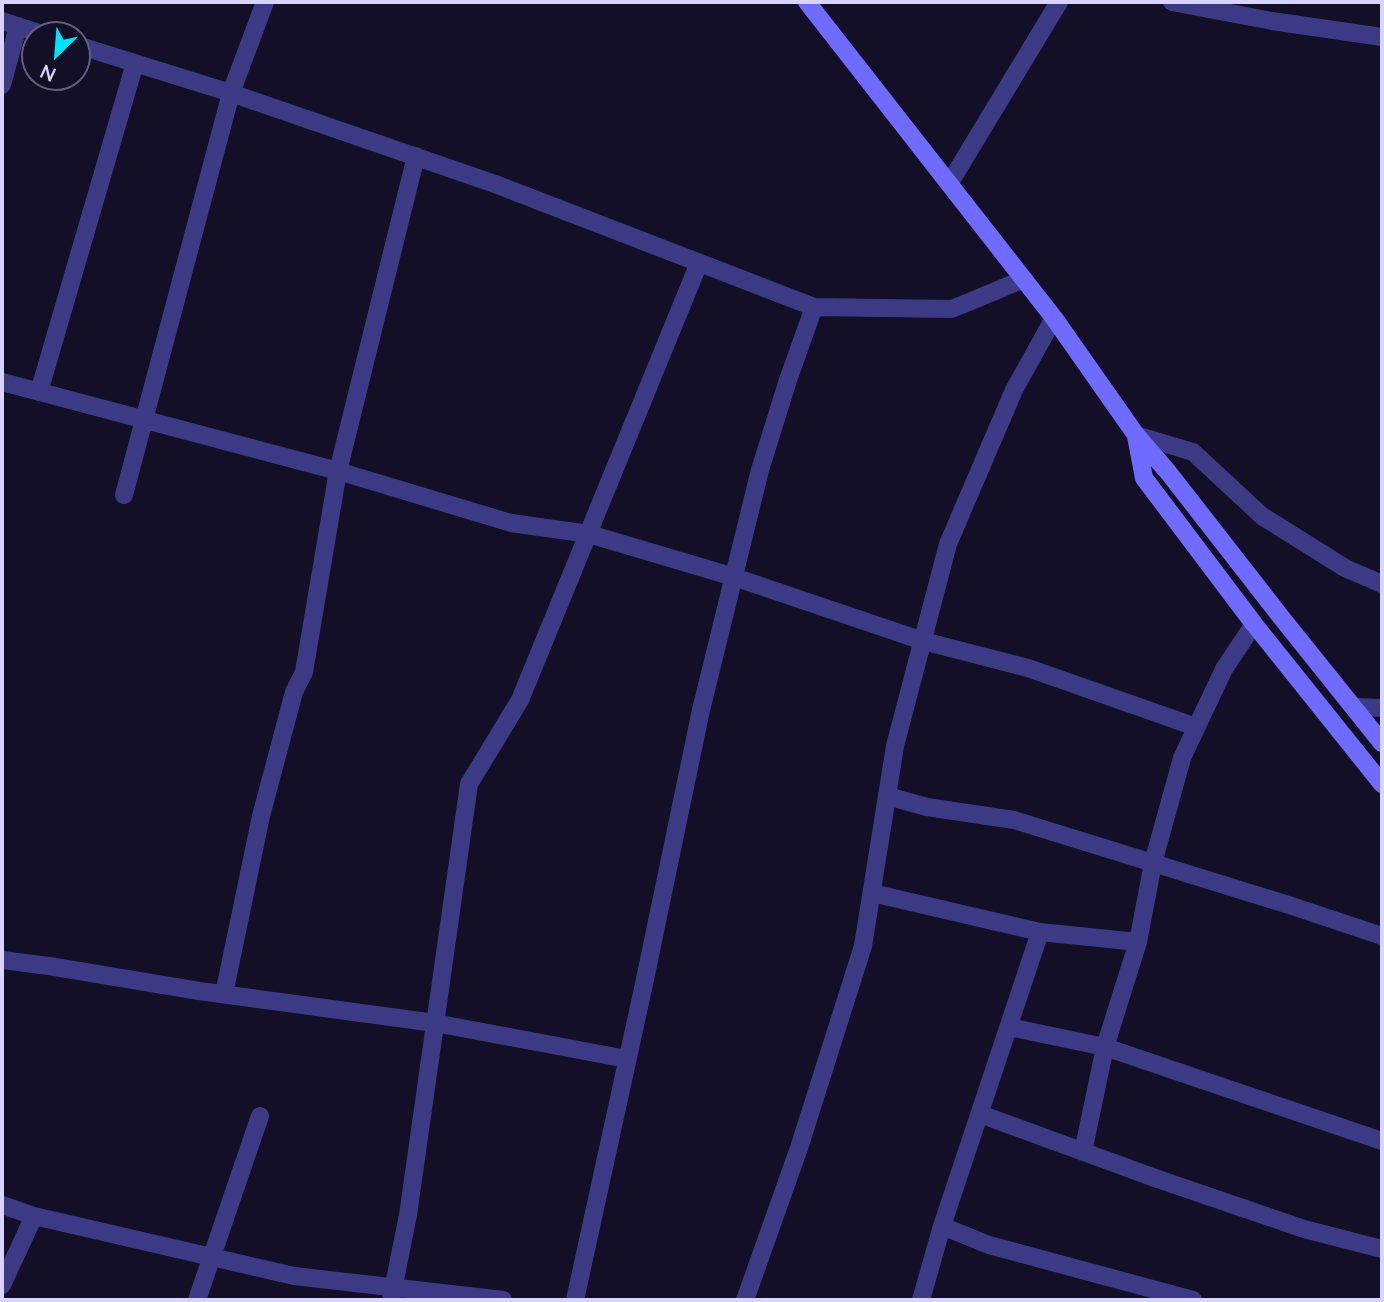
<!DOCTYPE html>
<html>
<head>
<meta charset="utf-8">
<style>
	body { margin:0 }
	#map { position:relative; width:1384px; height:1302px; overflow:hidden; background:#130f26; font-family:Lato,sans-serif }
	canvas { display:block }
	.frame { position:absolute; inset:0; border:4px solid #d9d4ff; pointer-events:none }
	.north { position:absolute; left:21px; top:21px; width:70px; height:70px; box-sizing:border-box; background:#130f26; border:2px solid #625e7d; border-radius:50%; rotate:205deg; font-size:19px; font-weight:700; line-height:28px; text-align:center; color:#d9d4ff }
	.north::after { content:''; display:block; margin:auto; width:24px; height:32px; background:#00e5ff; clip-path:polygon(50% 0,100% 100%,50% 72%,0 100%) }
</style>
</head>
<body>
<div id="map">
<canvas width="1384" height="1302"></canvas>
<div class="frame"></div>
<div class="north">N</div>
</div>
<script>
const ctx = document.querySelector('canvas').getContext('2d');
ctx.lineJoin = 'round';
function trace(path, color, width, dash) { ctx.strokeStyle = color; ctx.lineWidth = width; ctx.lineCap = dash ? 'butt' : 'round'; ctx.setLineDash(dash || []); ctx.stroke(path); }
trace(new Path2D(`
	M1172,2L1272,21L1382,37
	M2,21L45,35
	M77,45L231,93L495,184L814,307L952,309L1024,279
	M2,85L18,26
	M949,184L1059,2
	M2,382L338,471L511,523L589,534L734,577L923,641L1028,668L1196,727
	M39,392L135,63
	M1136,435L1193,452L1262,516L1345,568L1382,584
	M124,495L231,93L265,2
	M1354,707L1382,708
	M887,796L927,807L1014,820L1292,906L1382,936
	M872,893L1040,932
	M2,960L49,966L199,991L435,1023L627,1059
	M224,994L261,816L294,692L304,672L338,471L416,156
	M1009,1027L1105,1047L1382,1141
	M980,1114L1155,1178L1304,1229L1382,1249
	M1083,1152L1105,1047L1138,942
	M2,1205L34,1216L294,1276L503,1300
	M942,1226L989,1245L1193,1300
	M2,1285L34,1216
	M197,1300L260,1116
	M391,1300L408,1215L469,784L520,700L699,263
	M575,1300L644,984L701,710L760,470L788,380L814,307
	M745,1300L799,1148L863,946L895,746L948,544L1014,390L1054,318
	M921,1300L942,1226L1040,932L1138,942L1153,863L1182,758L1224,669L1254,624`), '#3d3a85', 18);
trace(new Path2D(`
	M807,2L1054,318L1136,435L1168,472L1281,617L1382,743
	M1136,436L1144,478L1254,624L1382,784`), '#6f6bff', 18);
</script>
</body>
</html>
